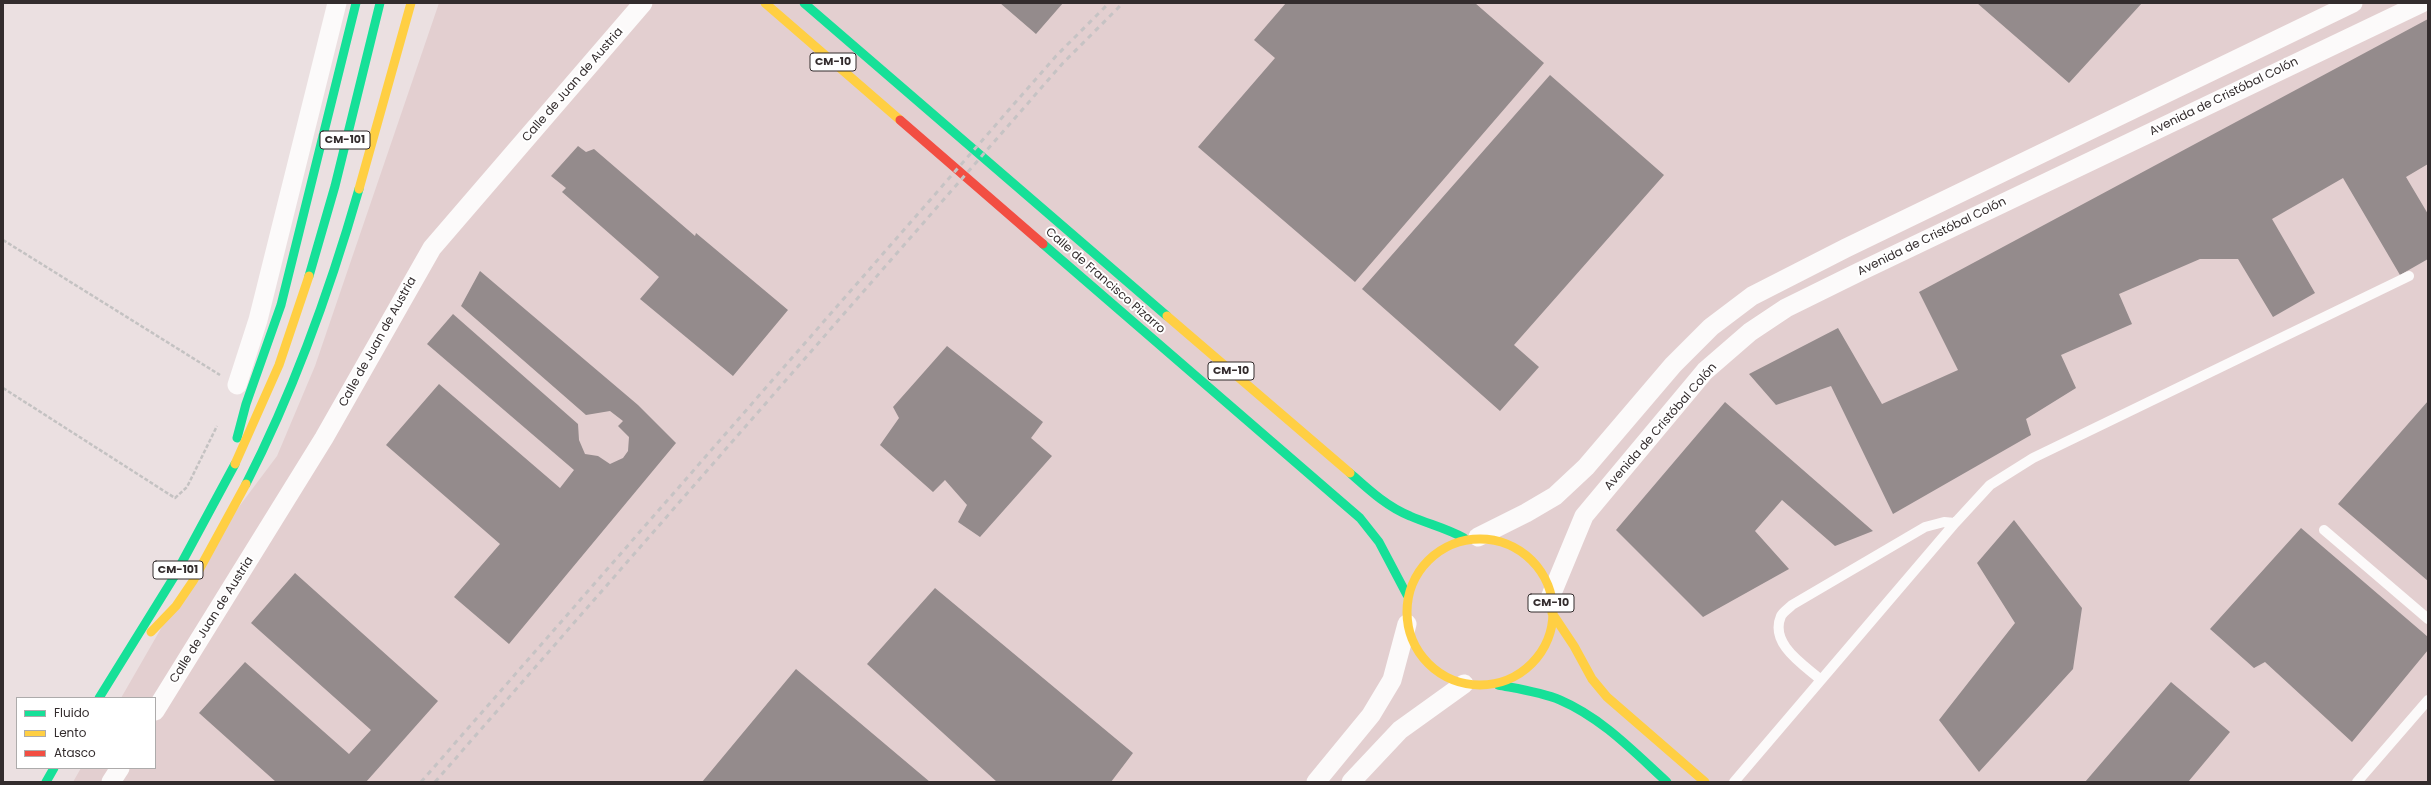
<!DOCTYPE html>
<html>
<head>
<meta charset="utf-8">
<style>
	body { margin:0 }
	#map { position:relative; width:2431px; height:785px; overflow:hidden; background:#ebe0e1; font-family:Poppins,sans-serif }
	canvas { display:block }
	.frame { position:absolute; inset:0; border:4px solid #332c2d; pointer-events:none }
	.legend { position:absolute; left:16px; top:697px; width:140px; height:72px; box-sizing:border-box; background:#fff; border:1px solid #adabab; margin:0; padding:5px 7px; list-style:none; font-size:12px; color:#332c2d }
	.legend li { display:flex; align-items:center; gap:8px; height:20px }
	.legend b { width:20px; border:1px solid #adabab }
</style>
</head>
<body>
<div id="map">
<canvas width="2431" height="785"></canvas>
<div class="frame"></div>
<ul class="legend">
<li><b style="height:5px;background:#16e098"></b>Fluido</li>
<li><b style="height:5px;background:#ffcf43"></b>Lento</li>
<li><b style="height:5px;background:#f24e42"></b>Atasco</li>
</ul>
</div>
<script>
const ctx = document.querySelector('canvas').getContext('2d');
ctx.lineJoin = 'round';
function fill(path, color) { ctx.fillStyle = color; ctx.fill(path, 'evenodd'); }
function trace(path, color, width, dash) { ctx.strokeStyle = color; ctx.lineWidth = width; ctx.lineCap = dash ? 'butt' : 'round'; ctx.setLineDash(dash || []); ctx.stroke(path); }
function write(font, color, halo, rows, align = 'center') {
  ctx.font = font + ' Poppins,sans-serif'; ctx.lineWidth = 4; ctx.setLineDash([]); ctx.textBaseline = 'middle'; ctx.strokeStyle = halo; ctx.fillStyle = color; for (const [text, x, y, turn = 0] of rows) {
    ctx.save(); ctx.translate(x, y); ctx.rotate((+turn || 0) * Math.PI / 180); ctx.textAlign = isNaN(turn) ? turn : align; if (halo) ctx.strokeText(text, 0, 0); ctx.fillText(text, 0, 0); ctx.restore();
  }
}
fill(new Path2D(`
	M439,3H2428V782H73L81,768H155V698H121L205,552L277,456L315,366Z`), '#e3cfd0');
fill(new Path2D(`
	M1000,3H1063L1036,34Z
	M1286,3H1475L1544,63L1355,282L1198,147L1275,58L1254,40Z
	M1977,3H2142L2069,83Z
	M2428,19V164L2406,177L2428,214V259L2400,275L2343,178L2272,219L2315,293L2273,317L2238,259H2200L2119,294L2132,324L2061,355L2076,388L2026,419L2031,435L1893,514L1831,386L1776,405L1749,374L1838,328L1882,404L1958,370L1919,292Z
	M1550,75L1664,175L1514,345L1539,367L1500,411L1362,289Z
	M578,146L586,152L594,149L695,236L696,233L788,310L733,376L640,299L659,277L562,192L566,188L551,176Z
	M480,271L638,405L676,443L509,644L454,597L500,544L386,445L439,384L560,488L574,470L427,344L453,314L578,424L579,440L585,454L598,456L610,464L623,458L628,451L629,437L618,426L623,421L610,411L586,415L461,306Z
	M947,346L1043,422L1031,438L1052,456L980,537L958,522L967,505L945,480L933,492L880,445L899,418L893,407Z
	M2428,401V581L2338,504Z
	M1725,402L1873,531L1835,546L1782,500L1755,531L1789,569L1703,617L1616,530Z
	M2014,520L2082,608L2073,669L1979,772L1939,720L2015,623L1977,563Z
	M2301,528L2428,637V650L2352,742L2265,662L2254,668L2210,629Z
	M295,573L438,701L366,782H276L199,713L245,662L349,754L371,730L251,623Z
	M935,588L1133,753L1111,782H997L867,664Z
	M796,669L930,782H702Z
	M2171,682L2230,732L2188,782H2085Z`), '#948b8c');
trace(new Path2D(`
	M3,240L220,375
	M3,388L175,498L187,487L217,426`), '#c4c2c2', 2.5, [4, 2]);
trace(new Path2D(`
	M2324,530L2428,619
	M1821,680C1804,665 1769,644 1781,616C1783,612 1789,608 1792,605L1925,527L1944,522L1955,523
	M1734,782L1955,523L1990,485L2033,458L2409,276
	M2357,782L2428,700`), '#fcfafa', 10);
trace(new Path2D(`
	M237,385L258,320L337,3
	M1478,537L1526,513L1555,496L1586,467L1673,365L1711,327L1752,296L1846,248L2353,3
	M1550,598L1584,516L1705,371L1750,332L1786,308L1859,272L2422,3
	M155,711L324,438L432,248L643,3
	M111,782L120,768
	M1316,782L1371,715L1392,680L1407,624
	M1351,782L1400,730L1464,684`), '#fcfafa', 19);
trace(new Path2D(`
	M804,3L1167,316
	M1043,244L1360,518L1379,542L1407,595
	M309,276L335,186L380,3
	M237,438L246,404L281,305L356,3
	M1350,473C1368,489 1387,507 1410,516C1428,524 1446,528 1464,538
	M246,484C294,390 330,290 359,189
	M1498,685C1519,689 1541,692 1560,700C1602,718 1634,752 1667,782
	M99,698L174,577L235,464
	M46,782L54,768`), '#16e098', 9);
trace(new Path2D(`
	M765,3L900,120
	M359,189L411,3
	M1167,316L1350,473
	M235,464L279,365L309,276
	M1407 612a73 73 0 1 1 146 0a73 73 0 1 1-146 0Z
	M1552,613L1574,646L1592,679L1607,697L1705,782
	M151,632L176,606L193,581L246,484`), '#ffcf43', 9);
trace(new Path2D(`
	M900,120L1043,244`), '#f24e42', 9);
trace(new Path2D(`
	M421,782L1056,56L1109,3
	M435,782L1063,63L1123,3`), '#c6c3c4', 3, [5, 5]);
for (const [x, y, w] of [
	[833,62,46],
	[345,140,50],
	[1231,371,46],
	[178,570,50],
	[1551,603,46]
]) { const box = new Path2D(); box.roundRect(x - w / 2, y - 9, w, 18, 3); ctx.fillStyle = '#fff'; ctx.fill(box); trace(box, '#332c2d', 1); }
write('bold 11px', '#332c2d', null, [
	["CM-10",833,62],
	["CM-101",345,140],
	["CM-10",1231,371],
	["CM-101",178,570],
	["CM-10",1551,603]
]);
write('12px', '#332c2d', '#fff', [
	["Calle de Juan de Austria",573,85,-49],
	["Avenida de Cristóbal Colón",2224,97,-26],
	["Avenida de Cristóbal Colón",1932,237,-26],
	["Calle de Francisco Pizarro",1105,281,41],
	["Calle de Juan de Austria",378,342,-61],
	["Avenida de Cristóbal Colón",1661,427,-49],
	["Calle de Juan de Austria",212,620,-58]
]);
</script>
</body>
</html>
